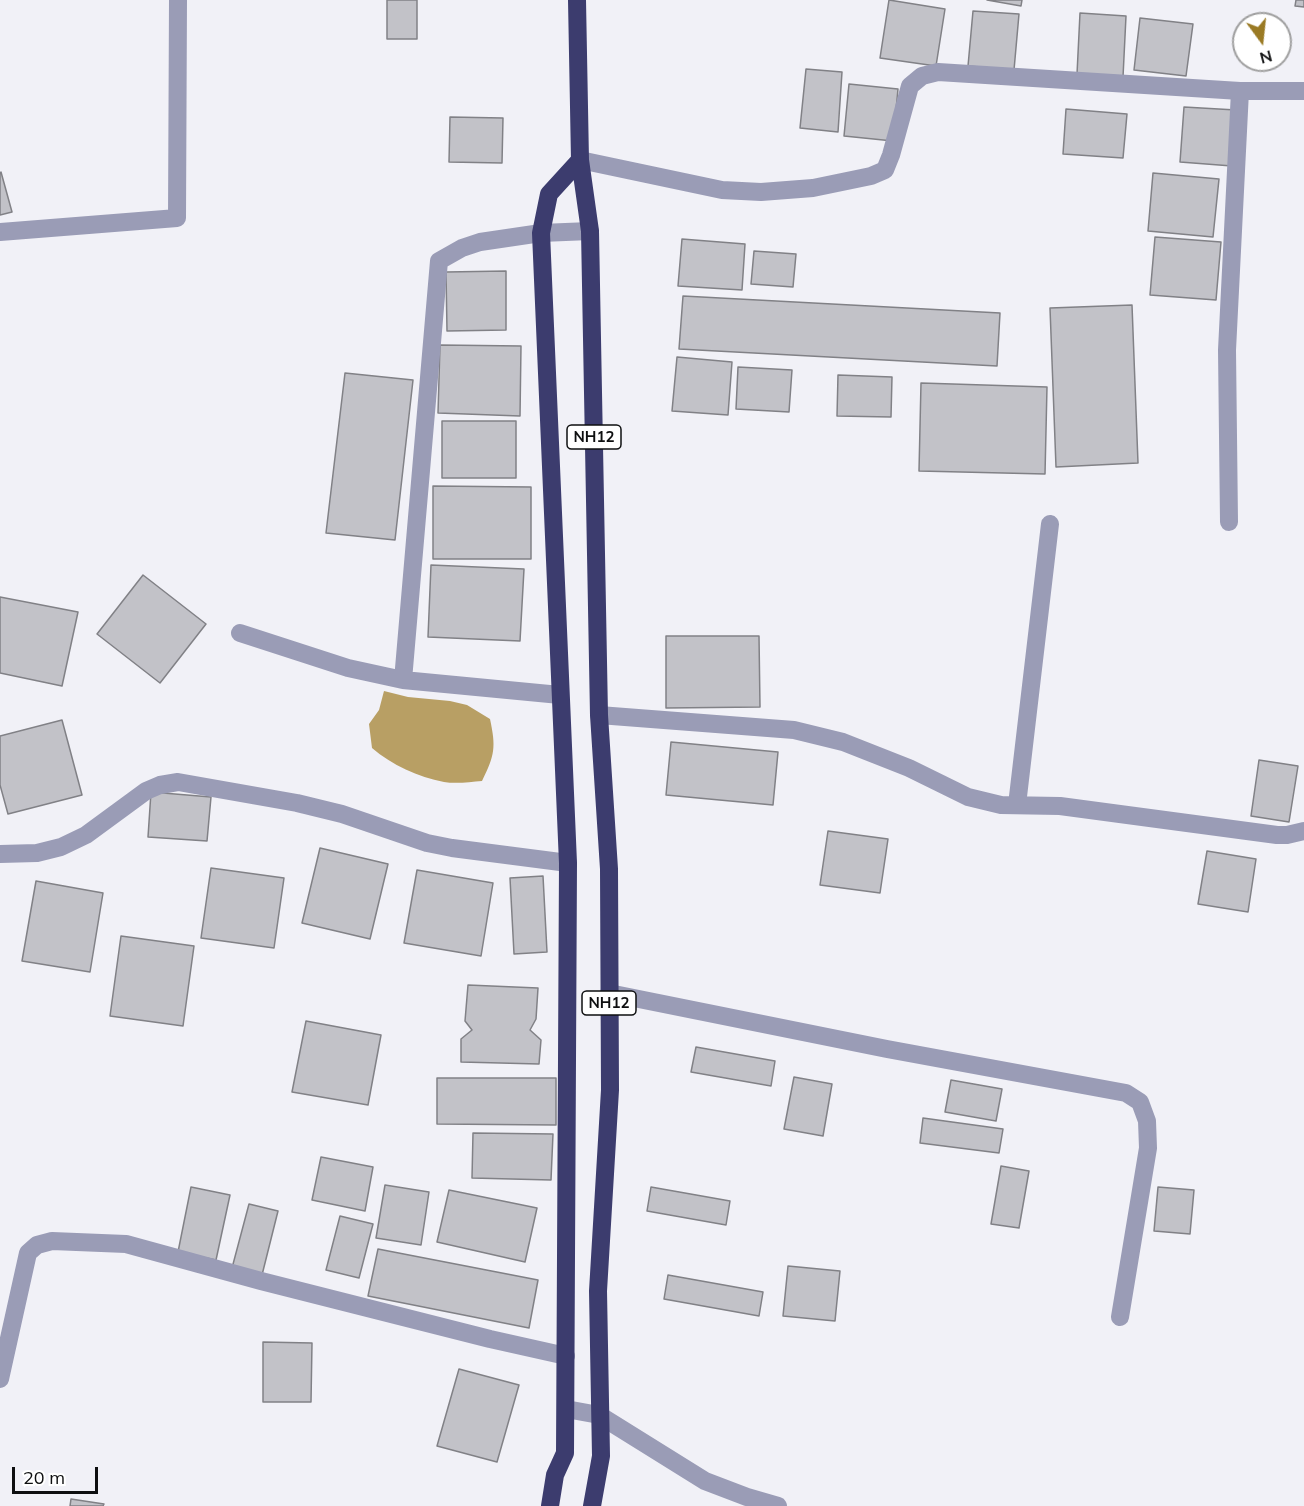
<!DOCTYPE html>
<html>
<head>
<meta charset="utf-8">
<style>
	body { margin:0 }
	#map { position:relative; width:1304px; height:1506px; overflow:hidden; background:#f1f1f7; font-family:Mulish,sans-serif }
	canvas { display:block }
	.north { position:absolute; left:1232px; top:12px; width:60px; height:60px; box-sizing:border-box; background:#fff; border:2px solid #9f9f9f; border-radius:50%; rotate:165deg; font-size:16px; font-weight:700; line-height:24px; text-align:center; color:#0e0f10 }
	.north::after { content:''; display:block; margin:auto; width:21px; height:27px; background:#9a7a24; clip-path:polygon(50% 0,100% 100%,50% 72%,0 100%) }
	.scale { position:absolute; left:12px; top:1467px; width:86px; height:27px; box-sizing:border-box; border:3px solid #0e0f10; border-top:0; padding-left:8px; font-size:18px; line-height:21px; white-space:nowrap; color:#0e0f10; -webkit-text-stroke:4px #fff; paint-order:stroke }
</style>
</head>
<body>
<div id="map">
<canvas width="1304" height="1506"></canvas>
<div class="north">N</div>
<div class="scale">20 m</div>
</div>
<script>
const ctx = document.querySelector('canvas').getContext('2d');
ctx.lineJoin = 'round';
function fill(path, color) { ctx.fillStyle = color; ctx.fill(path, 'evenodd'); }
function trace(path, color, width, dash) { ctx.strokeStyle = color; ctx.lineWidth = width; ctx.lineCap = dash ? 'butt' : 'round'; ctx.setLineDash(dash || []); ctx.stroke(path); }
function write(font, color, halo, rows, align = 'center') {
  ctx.font = font + ' Mulish,sans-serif'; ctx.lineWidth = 4.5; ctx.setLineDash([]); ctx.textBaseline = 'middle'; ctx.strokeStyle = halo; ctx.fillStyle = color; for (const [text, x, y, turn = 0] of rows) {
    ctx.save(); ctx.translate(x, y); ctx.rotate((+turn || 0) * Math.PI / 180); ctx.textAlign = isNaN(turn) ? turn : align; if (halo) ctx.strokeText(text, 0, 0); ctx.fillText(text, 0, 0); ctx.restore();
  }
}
fill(new Path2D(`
	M384,691L408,697L450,701L467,705L490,719C496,747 495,755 482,781C470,782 456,784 444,782C418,777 392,765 372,748L369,724L379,710Z`), '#b89f64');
const building = new Path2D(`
	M387,0H417V39H387Z
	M889,0L945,9L936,66L880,58Z
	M987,0H1022L1021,6Z
	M1296,0H1304V7L1295,6Z
	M973,11L1019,14L1014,70L968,66Z
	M1080,13L1126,16L1123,77L1077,74Z
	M1140,18L1193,24L1186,76L1134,70Z
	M806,69L842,72L838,132L800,128Z
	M849,84L898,89L893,141L844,136Z
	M1184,107L1236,110L1232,166L1180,162Z
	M1066,109L1127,114L1123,158L1063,154Z
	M450,117L503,118L502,163L449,162Z
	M1,172L12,212L0,215V173Z
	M1153,173L1219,179L1213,237L1148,231Z
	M1155,237L1221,242L1216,300L1150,295Z
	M682,239L745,244L742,290L678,286Z
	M754,251L796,254L793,287L751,284Z
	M506,271V330L447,331L446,272Z
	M683,296L1000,313L997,366L679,349Z
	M1132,305L1138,463L1056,467L1050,308Z
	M440,345L521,346L520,416L438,413Z
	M677,357L732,362L728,415L672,411Z
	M738,367L792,370L789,412L736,409Z
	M345,373L413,380L395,540L326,533Z
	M838,375L892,377L891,417L837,416Z
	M921,383L1047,387L1045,474L919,471Z
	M442,421H516V478H442Z
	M433,486L531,487V559H433Z
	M431,565L524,569L520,641L428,637Z
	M143,575L206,624L160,683L97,634Z
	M0,597L78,612L62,686L0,673Z
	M666,636H759L760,707L666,708Z
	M62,720L82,795L8,814L0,785V736Z
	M671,742L778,752L773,805L666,795Z
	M1259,760L1298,766L1289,822L1251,816Z
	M151,792L211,797L207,841L148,837Z
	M828,831L888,839L880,893L820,885Z
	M320,848L388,864L370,939L302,923Z
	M1207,851L1256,859L1248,912L1198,904Z
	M211,868L284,878L274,948L201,938Z
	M417,870L493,883L481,956L404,943Z
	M543,876L547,952L514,954L510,878Z
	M36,881L103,893L90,972L22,961Z
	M121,936L194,946L183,1026L110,1016Z
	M468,985L538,988L536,1019L530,1030L541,1040L539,1064L461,1062V1039L472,1030L465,1021Z
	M306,1021L381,1035L368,1105L292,1092Z
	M696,1047L775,1061L771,1086L691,1072Z
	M794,1077L832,1084L823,1136L784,1129Z
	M437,1078H556V1125L437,1124Z
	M951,1080L1002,1089L996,1121L945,1112Z
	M923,1118L1003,1129L999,1153L920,1143Z
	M473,1133L553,1134L551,1180L472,1178Z
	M321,1157L373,1167L365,1211L312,1200Z
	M1001,1166L1029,1171L1019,1228L991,1224Z
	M385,1185L429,1192L421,1245L376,1238Z
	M191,1187L230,1195L216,1260L178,1252Z
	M651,1187L730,1201L726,1225L647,1211Z
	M1158,1187L1194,1190L1190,1234L1154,1231Z
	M449,1190L537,1208L525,1262L437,1242Z
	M249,1204L278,1211L262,1275L232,1268Z
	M340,1216L373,1224L359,1278L326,1270Z
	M378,1249L538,1280L529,1328L368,1296Z
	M788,1266L840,1271L835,1321L783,1316Z
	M668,1275L763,1292L759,1316L664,1299Z
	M263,1342L312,1343L311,1402H263Z
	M459,1369L519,1385L497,1462L437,1446Z
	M71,1499L104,1504L103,1506H70Z`);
fill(building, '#c2c2c8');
trace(building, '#818186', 1.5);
trace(new Path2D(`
	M580,160L722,190L761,192L813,188L871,176L885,170L891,155L910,86L922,76L938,72L1240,91H1304
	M0,232L177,218L178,0
	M1229,522L1227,350L1240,91
	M240,633L348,668L403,680L560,695
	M403,680L439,261L462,248L480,242L541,233L590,231
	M599,715L794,730L843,742L909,768L968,797L1001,805L1060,806L1277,835H1287L1304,831
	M1017,805L1050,524
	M0,854L37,853L61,847L86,835L146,791L160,785L178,782L297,803L342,814L427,843L452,848L568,863
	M609,993L887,1049L1126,1093L1140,1102L1147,1121L1148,1148L1120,1317
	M0,1379L28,1253L37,1245L52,1241L126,1244L261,1281L490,1339L566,1356
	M566,1409L599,1415L705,1481L747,1497L778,1506`), '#9a9cb6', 18);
trace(new Path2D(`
	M577,0L580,160L590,231L599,715L609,869L610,1090L598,1291L601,1456L592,1506
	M550,1506L555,1475L565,1453L568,863L541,233L549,194L580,160`), '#3c3c6e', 18);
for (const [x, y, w] of [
	[594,437,54],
	[609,1003,54]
]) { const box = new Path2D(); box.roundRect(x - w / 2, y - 12, w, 24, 4.5); ctx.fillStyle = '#fff'; ctx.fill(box); trace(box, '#0e0f10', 1.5); }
write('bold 15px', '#0e0f10', null, [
	["NH12",594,437],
	["NH12",609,1003]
]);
</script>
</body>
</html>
